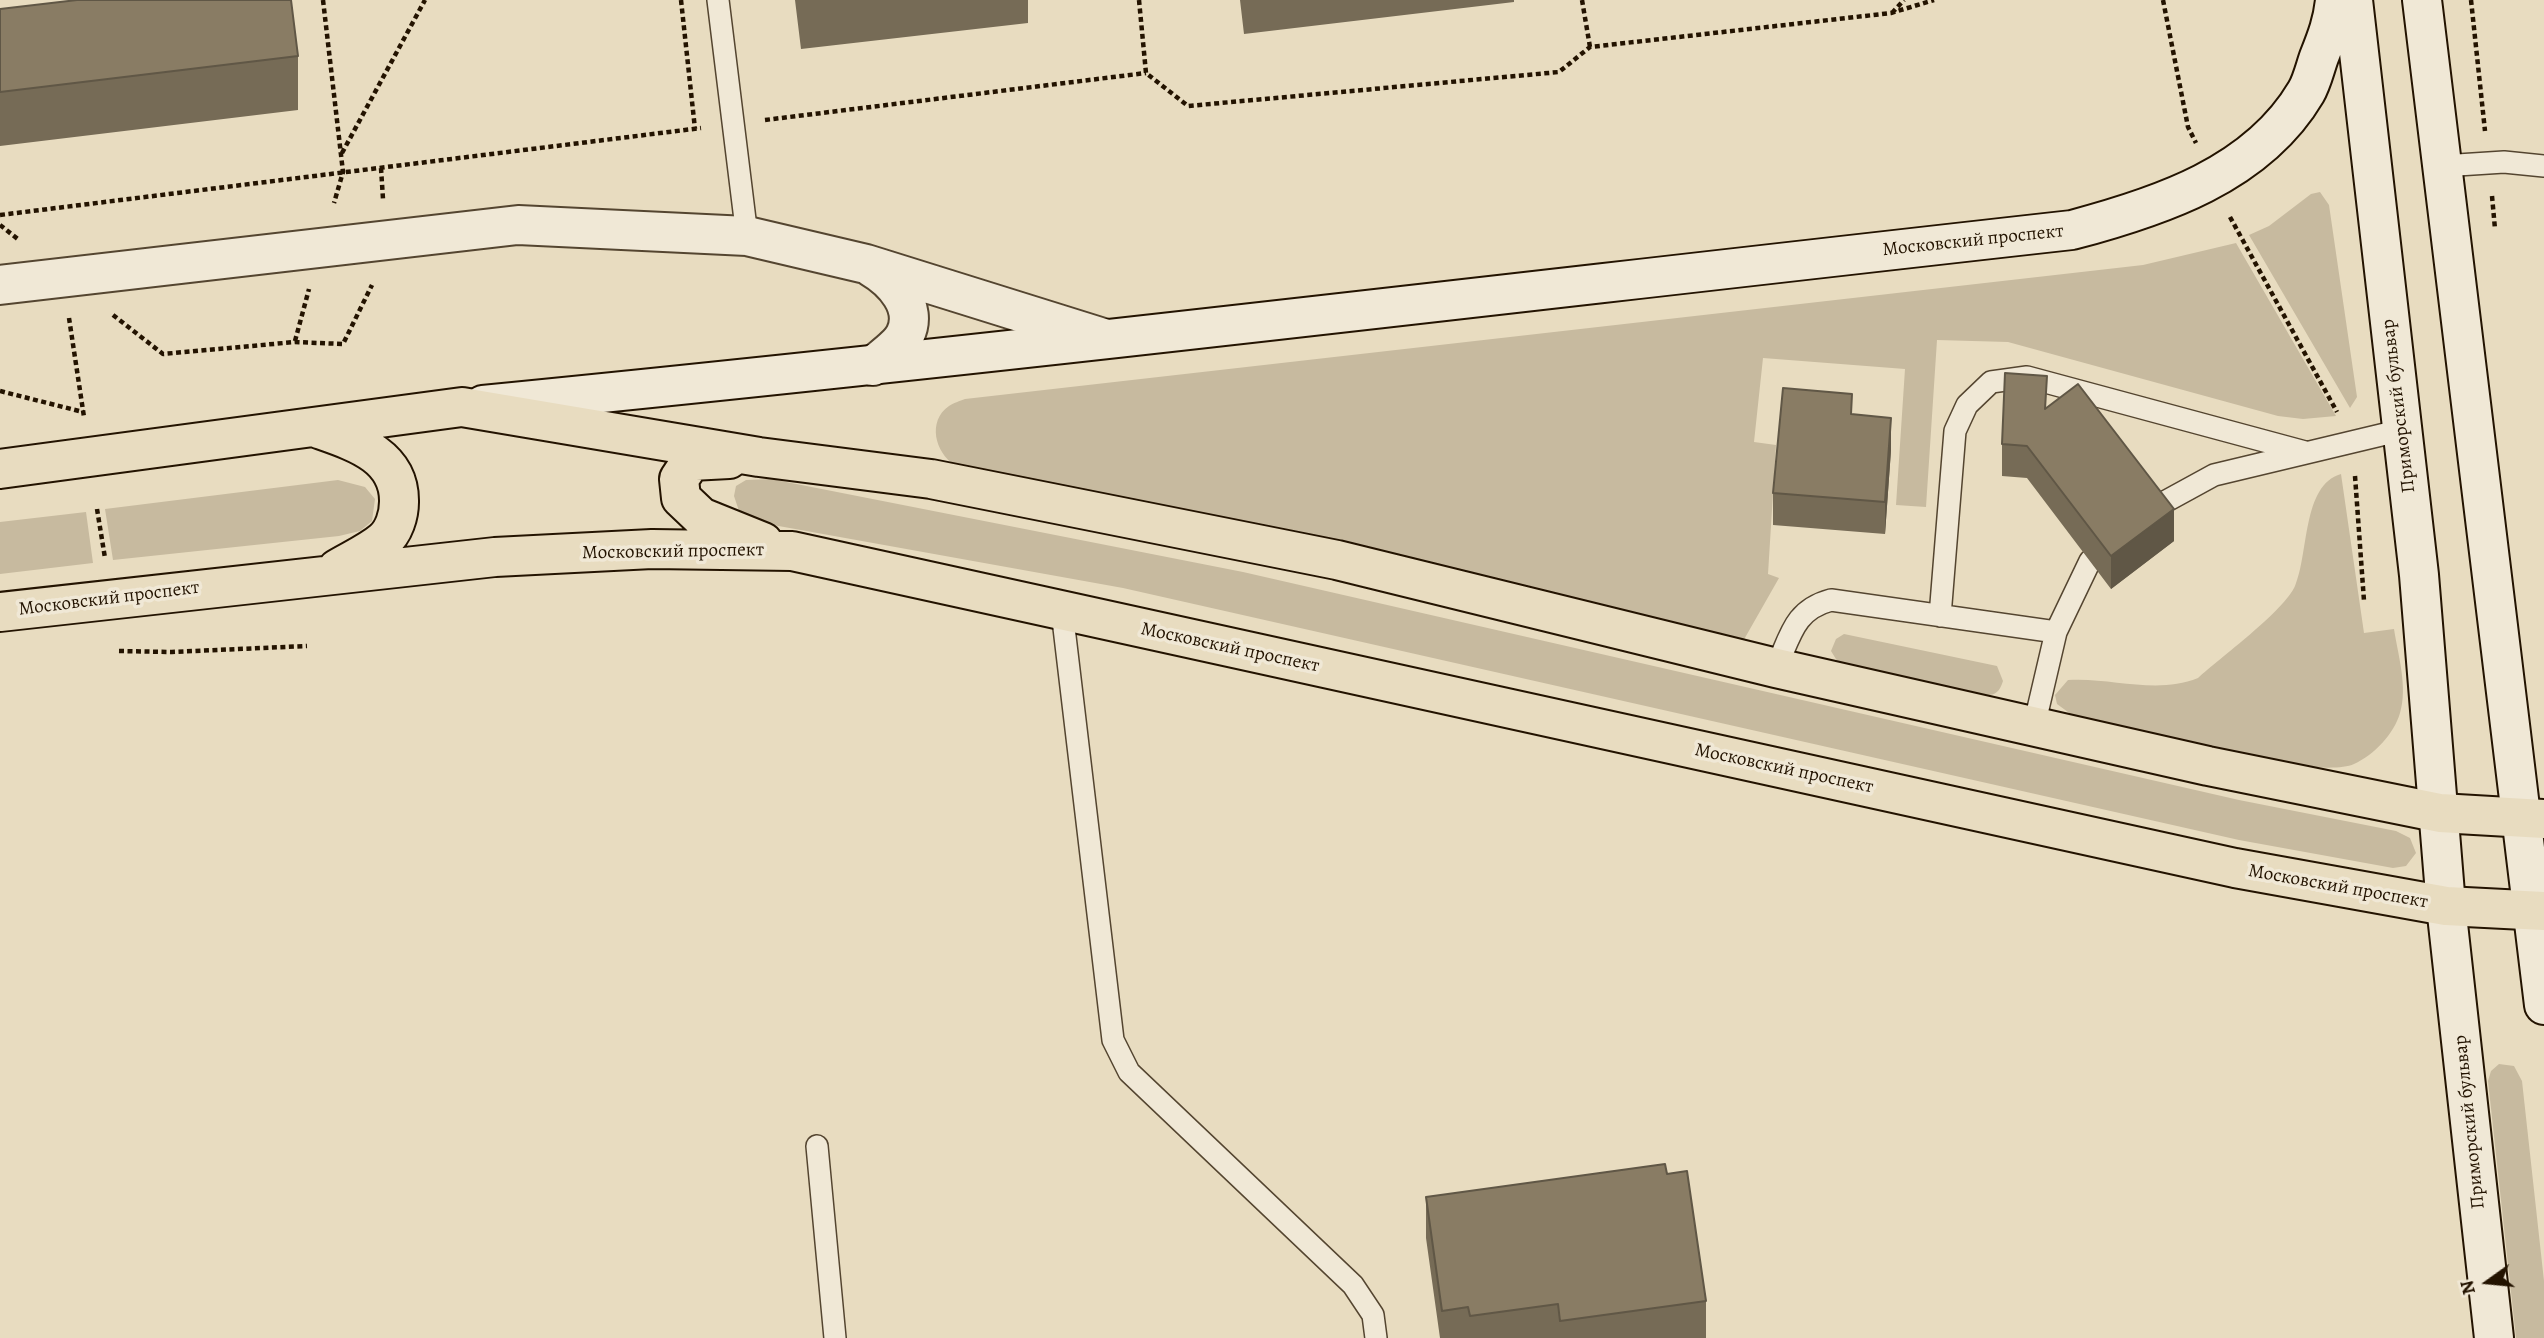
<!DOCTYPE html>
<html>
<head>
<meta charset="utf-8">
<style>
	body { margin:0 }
	#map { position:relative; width:2544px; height:1338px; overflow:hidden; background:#e8dcc0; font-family:Alegreya,serif }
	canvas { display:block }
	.north { position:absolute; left:2453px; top:1247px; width:70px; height:70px; -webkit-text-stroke:5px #f0e8d6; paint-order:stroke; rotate:255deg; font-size:19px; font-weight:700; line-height:28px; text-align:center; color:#231300 }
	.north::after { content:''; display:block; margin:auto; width:24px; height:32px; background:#231300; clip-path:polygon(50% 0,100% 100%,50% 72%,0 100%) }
</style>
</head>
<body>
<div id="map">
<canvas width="2544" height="1338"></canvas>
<div class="north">N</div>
</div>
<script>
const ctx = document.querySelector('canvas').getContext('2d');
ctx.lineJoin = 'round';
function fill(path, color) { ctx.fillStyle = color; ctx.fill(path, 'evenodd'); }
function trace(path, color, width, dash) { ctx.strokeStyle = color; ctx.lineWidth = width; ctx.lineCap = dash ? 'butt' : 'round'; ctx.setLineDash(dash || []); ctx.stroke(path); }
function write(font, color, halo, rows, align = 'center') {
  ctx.font = font + ' Alegreya,serif'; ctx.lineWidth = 7; ctx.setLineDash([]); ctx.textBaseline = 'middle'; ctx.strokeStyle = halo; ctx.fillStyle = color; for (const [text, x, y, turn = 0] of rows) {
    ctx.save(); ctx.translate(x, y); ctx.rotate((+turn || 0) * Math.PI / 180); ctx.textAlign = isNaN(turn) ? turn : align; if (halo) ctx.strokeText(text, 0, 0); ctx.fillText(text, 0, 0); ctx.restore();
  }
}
fill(new Path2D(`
	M2320,192L2329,205L2357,397L2350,408L2249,235L2269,226L2311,194Z
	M2236,243L2336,416L2303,419L2278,416L2008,342L1937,340L1926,507L1896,505L1905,369L1763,358L1754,442L1776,445L1768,574L1779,578L1742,643L955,465C935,453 927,421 949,406C953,403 960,401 965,399L2143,265Z
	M2341,474L2364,633L2394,629C2398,655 2408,687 2400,713C2394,734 2374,755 2354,764C2312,782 2124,728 2072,715L2057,704L2055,695L2068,680C2111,677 2156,695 2198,678C2219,659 2285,610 2295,586C2309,554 2302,485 2341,474Z
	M771,479L1243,572L2239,800L2396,831L2410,838L2416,853L2406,866L2393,868L2239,840L1123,588L773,525L739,511L734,496L736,486L746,480Z
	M338,480L365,487L375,499L372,521L360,531L339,536L113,560L105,509Z
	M86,512L93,563L0,574V522Z
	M1844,634L1997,666L2003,681C1999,693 1995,696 1982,695L1839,664L1831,651L1836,639Z
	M2499,1064L2514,1066L2522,1081L2544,1281V1338H2516L2488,1081L2491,1071Z`), '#c7ba9f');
const lane = new Path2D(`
	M718,0L747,236
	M2442,166L2504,162L2544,166
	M2150,510L2214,475L2402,430
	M1062,611L1113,1040L1129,1072L1353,1285L1373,1315L1376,1338
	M1940,616L1955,431L1967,405L1991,382L2027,377L2305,452
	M1776,668C1791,635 1794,610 1831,600L2056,632
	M2034,726L2056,632L2090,561
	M817,1146L835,1338`);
const street = new Path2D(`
	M871,267C893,280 919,307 905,335C899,347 883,357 873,366
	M0,285L518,225L747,236L866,264L1103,338`);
const secondary = new Path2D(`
	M2353,0L2419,575L2446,906L2494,1338
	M2422,0L2544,1005
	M483,405C1013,353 1542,289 2072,230C2159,207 2257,175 2306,92C2312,82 2315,68 2319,57C2327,37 2333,21 2335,0`);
const primary = new Path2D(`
	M319,429C356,442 400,456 399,502C399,515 394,532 383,541C370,552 352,560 337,569
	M729,459L691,461L679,479L681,498L701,517L763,542
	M0,469L462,407L759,457L931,479L1337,560L1776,668L2208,766L2440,813L2544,819
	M0,612L495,557L652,549L792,551L2235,868L2446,906L2544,911`);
trace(lane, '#544530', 24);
trace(street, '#544530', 42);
trace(secondary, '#231300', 42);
trace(primary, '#231300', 42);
trace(new Path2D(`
	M323,0L343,172L334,203
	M681,0L695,129
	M1139,0L1146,73L1188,106L1559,72L1590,47L1891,13L1934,0
	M1582,0L1590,47
	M2163,0L2188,127L2196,143
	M2471,0L2485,131
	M1892,13L1904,0
	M765,120L1146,73
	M342,153L425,0
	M381,168L383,199
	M2492,196L2495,229
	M0,215L701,128
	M2230,217L2337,412
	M0,225L19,240
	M113,315L163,354L295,342L343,344L372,285
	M69,318L84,417
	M295,341L309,289
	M0,391L83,412
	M2355,476L2364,601
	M97,509L105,558
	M119,651L172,652L307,646`), '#231300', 4.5, [5, 3.5]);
trace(lane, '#f0e8d6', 21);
trace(street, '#f0e8d6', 38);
trace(secondary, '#f0e8d6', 38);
trace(primary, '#e8dcc0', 38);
fill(new Path2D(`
	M795,0H1028V23L801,49Z
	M1240,0H1514V2L1244,34Z
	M0,9L298,56V110L0,146Z
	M2047,408L2174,541L2111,589L2027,478L2002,476V444Z
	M1852,414L1891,450L1885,534L1773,525V493Z
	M1667,1174L1706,1301V1338H1440L1426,1238V1197Z`), '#766b56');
fill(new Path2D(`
	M1891,418V450L1885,534V502Z
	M2174,509V541L2111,589V556Z`), '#605746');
const building = new Path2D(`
	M77,0H291L298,56L0,92V9Z
	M2005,373L2047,376L2045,409L2078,384L2174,509L2111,556L2027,446L2002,444Z
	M1783,388L1852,394L1851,414L1891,418L1885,502L1773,493Z
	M1665,1164L1667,1174L1687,1171L1706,1301L1560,1321L1558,1304L1470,1316L1468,1307L1442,1311L1426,1197Z`);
fill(building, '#897c64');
trace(building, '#605746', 2);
write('19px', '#231300', '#f0e8d6', [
	["Московский проспект",1973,241,-6],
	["Приморский бульвар",2399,406,-97],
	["Московский проспект",673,552,-1],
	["Московский проспект",109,599,-7],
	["Московский проспект",1230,648,12],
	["Московский проспект",1784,769,12],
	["Московский проспект",2338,887,10],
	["Приморский бульвар",2470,1122,-96]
]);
</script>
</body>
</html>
